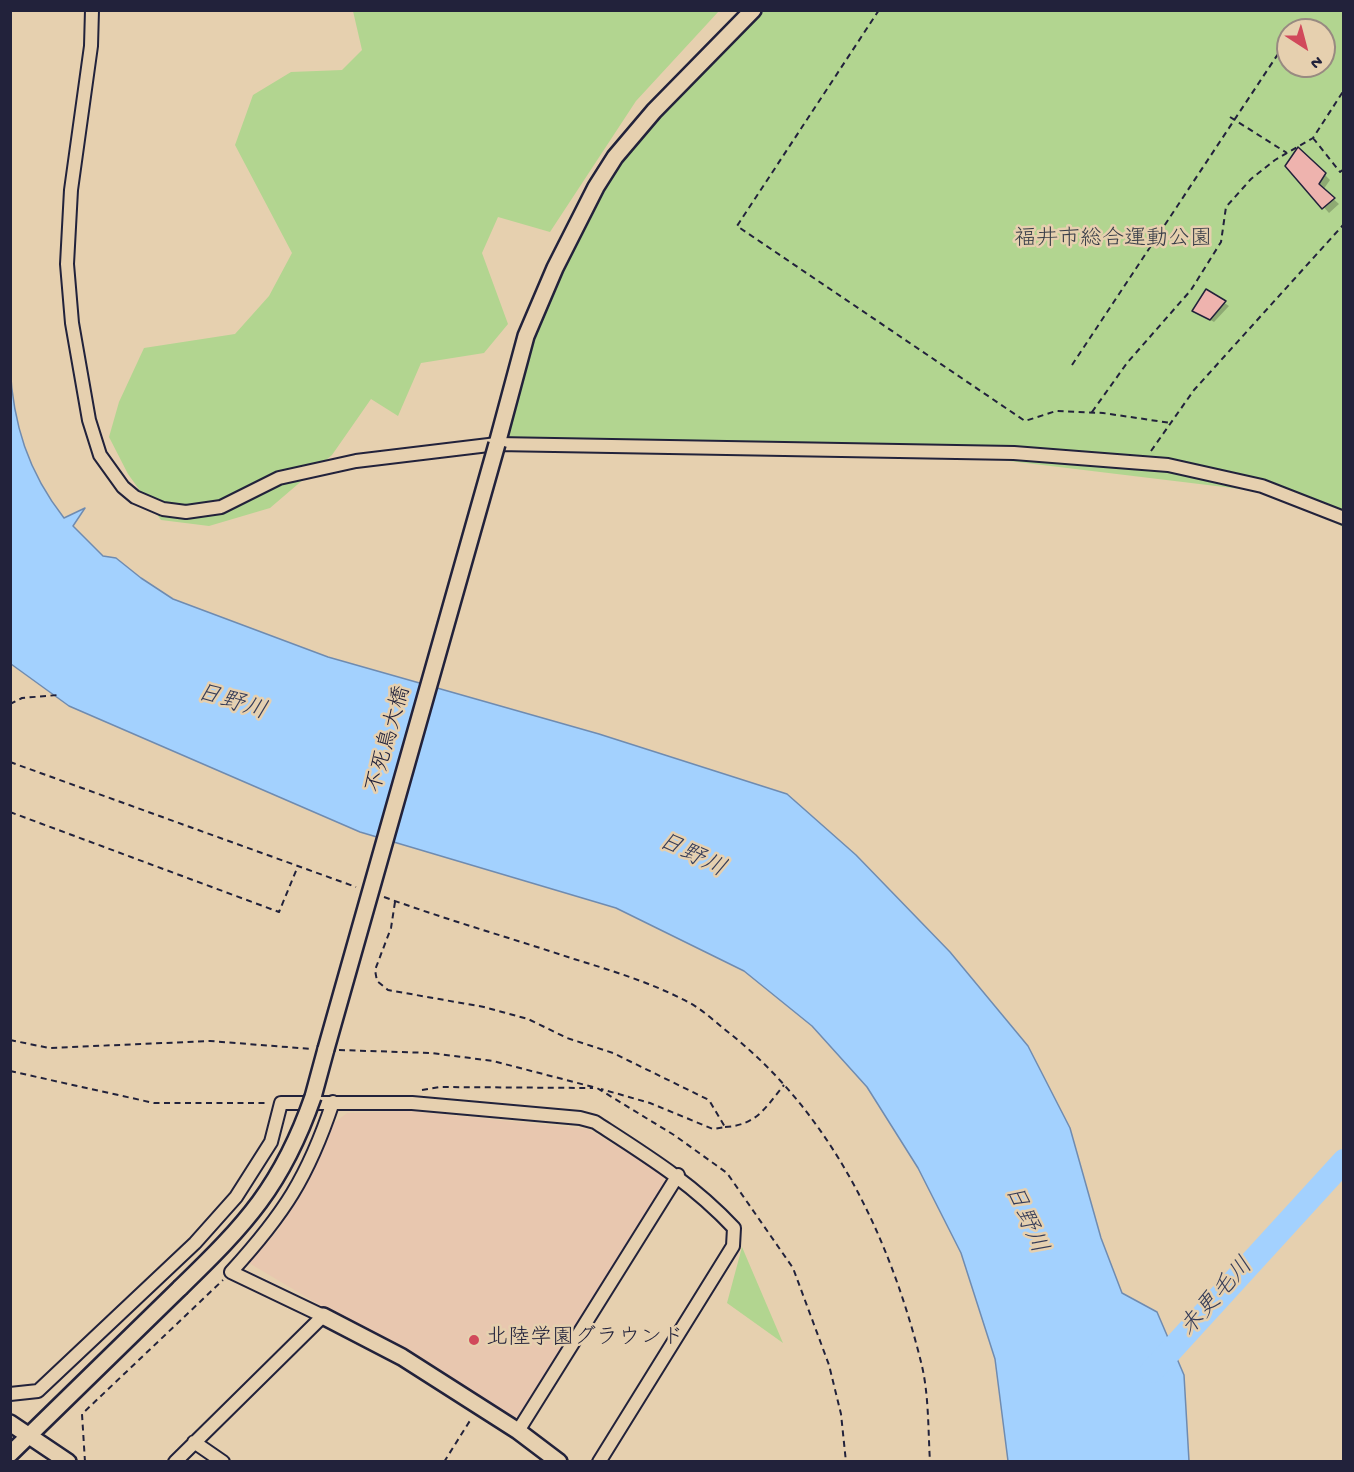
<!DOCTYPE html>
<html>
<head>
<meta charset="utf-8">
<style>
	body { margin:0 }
	#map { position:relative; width:1354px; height:1472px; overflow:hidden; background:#e6d0af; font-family:"Gochi Hand",sans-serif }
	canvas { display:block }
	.frame { position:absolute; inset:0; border:12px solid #22223b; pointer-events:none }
	.north { position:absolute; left:1276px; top:18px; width:60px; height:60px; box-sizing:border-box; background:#e6d0af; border:2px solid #988a81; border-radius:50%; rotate:144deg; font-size:16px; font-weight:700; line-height:24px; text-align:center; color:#22223b }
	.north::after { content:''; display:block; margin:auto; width:21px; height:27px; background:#d1495b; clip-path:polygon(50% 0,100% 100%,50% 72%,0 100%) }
</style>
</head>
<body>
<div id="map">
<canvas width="1354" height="1472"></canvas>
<div class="frame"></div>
<div class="north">N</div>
</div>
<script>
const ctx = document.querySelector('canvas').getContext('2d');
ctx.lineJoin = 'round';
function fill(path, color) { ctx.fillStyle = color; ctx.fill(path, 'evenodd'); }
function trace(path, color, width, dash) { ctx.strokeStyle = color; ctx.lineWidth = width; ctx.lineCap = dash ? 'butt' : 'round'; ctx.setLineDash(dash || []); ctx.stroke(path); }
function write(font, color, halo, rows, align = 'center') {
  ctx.font = font + ' "Gochi Hand","Klee One",sans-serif'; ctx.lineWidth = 5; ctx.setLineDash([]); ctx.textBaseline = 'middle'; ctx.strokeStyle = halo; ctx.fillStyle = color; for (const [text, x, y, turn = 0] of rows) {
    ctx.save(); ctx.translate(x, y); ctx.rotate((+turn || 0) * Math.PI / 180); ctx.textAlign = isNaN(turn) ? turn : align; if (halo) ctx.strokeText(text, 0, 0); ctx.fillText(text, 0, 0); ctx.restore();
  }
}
fill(new Path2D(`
	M409,1111L588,1129L664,1175L665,1188L521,1416L512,1419L249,1263L278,1230L300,1194L334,1123L347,1113Z`), '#e8c7af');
fill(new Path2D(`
	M353,11H719L636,101L550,232L498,217L482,253L508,324L484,353L421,363L398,416L371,399L332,455L270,508L209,526L161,520L128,474L109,437L119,402L144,348L235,334L269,296L292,253L235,145L253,95L291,72L342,70L362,50Z
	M757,11H1343V527L1282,494L935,452L497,444L555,268L592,212L615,157ZM1288,30H1324V66H1288Z
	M742,1247L783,1343L727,1303Z`), '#b2d590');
const water = new Path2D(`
	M10,366C13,424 28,472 64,518L85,508L73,526L103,556L116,558L141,578L173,599L328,657L599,734L787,794L856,855L950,952L1028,1046L1070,1128L1101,1238L1122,1293L1157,1312L1184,1375L1189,1461H1008L995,1359L961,1253L918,1168L867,1087L812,1026L744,971L616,908L360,832L69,706L11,664Z`);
fill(water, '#a3d1fe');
trace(water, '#6f8bb0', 1.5);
fill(new Path2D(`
	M1299,149L1330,180L1323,190L1339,204L1329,213L1287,166Z
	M1206,291L1229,306L1214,322L1193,310Z`), '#0003');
trace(new Path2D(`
	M1152,1371L1344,1161`), '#a3d1fe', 24);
const building = new Path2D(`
	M1298,147L1326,173L1319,184L1335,198L1322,209L1285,166Z
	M1206,289L1226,301L1210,320L1192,311Z`);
fill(building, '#eeb3ae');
trace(building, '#22223b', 1.5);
const minor = new Path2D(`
	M92,10L91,46L71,190L67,264L72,323L89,420L100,455L123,487L135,497L163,509L186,512L221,507L279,478L356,461L497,444L1014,453L1168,465L1262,486L1344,518
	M10,1394L38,1391L195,1243L236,1197L271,1142L281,1103H412L580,1118L595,1122C646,1155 692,1183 734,1228L733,1246L599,1462
	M518,1431L678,1175
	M194,1442L223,1462
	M175,1462L323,1316L231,1272C284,1214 308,1177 333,1102`);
const tertiary = new Path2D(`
	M497,444L526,336L555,268L596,187L615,157L654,111L753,10
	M313,1097L326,1049
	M323,1316L402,1357L518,1431L559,1462
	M10,1423L68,1462
	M10,1454L180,1288`);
trace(minor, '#22223b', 16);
trace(tertiary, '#22223b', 20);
trace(new Path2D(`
	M879,10L737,226L1025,421L1056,411L1103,413L1171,423
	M1230,117L1287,153
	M1313,138L1340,172L1344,169
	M1072,365L1278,54
	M1092,412L1127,363L1191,290L1221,242L1226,207L1251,179L1275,160L1313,138L1344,90
	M1151,451L1194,390L1344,224
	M10,704L22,698L58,695
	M10,762L356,887
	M10,812L279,912L298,866
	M384,897C447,920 511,938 574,959C613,971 652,983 688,1002C702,1009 715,1022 728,1032C831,1113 890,1237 921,1362C929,1393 928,1430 930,1462
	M395,902L391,928L375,970L377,981L388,990L484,1007L528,1019L567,1038L613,1053L709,1100L725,1127L713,1129L650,1103L601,1089
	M10,1040L49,1048L210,1041L312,1049
	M339,1050L431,1053L493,1061L597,1088L674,1135L727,1173L793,1268L829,1365L841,1414L846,1462
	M10,1071L154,1103H269
	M422,1090L440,1087L593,1088
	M725,1127C757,1125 765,1108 784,1085
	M85,1462L82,1414L223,1280
	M444,1462L471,1419`), '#22223b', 2, [6, 4.5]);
trace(minor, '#e6d0af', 12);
trace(tertiary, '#e6d0af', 15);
const tertiaryBridge = new Path2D(`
	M326,1049L497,444
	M180,1288C246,1224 282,1186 313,1097`);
trace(tertiaryBridge, '#22223b', 20, []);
trace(tertiaryBridge, '#e6d0af', 15);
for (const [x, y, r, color] of [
	[474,1340,6,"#d1495b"]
]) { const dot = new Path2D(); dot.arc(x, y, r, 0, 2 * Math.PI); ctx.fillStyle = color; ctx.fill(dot); trace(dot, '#e6d0af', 2); }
write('22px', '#383d48', '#e6d0af', [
	["福井市総合運動公園",1113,241]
]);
write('22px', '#22223b', '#e6d0af', [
	["不死鳥大橋",390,740,-74]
]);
write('22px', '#22223b', '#e6d0af', [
	["北陸学園グラウンド",486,1340]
], 'left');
write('italic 24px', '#353c58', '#e6d0af', [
	["日野川",231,704,17],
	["日野川",691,857,26],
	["日野川",1024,1220,66],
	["未更毛川",1218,1298,-48]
]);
</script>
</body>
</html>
